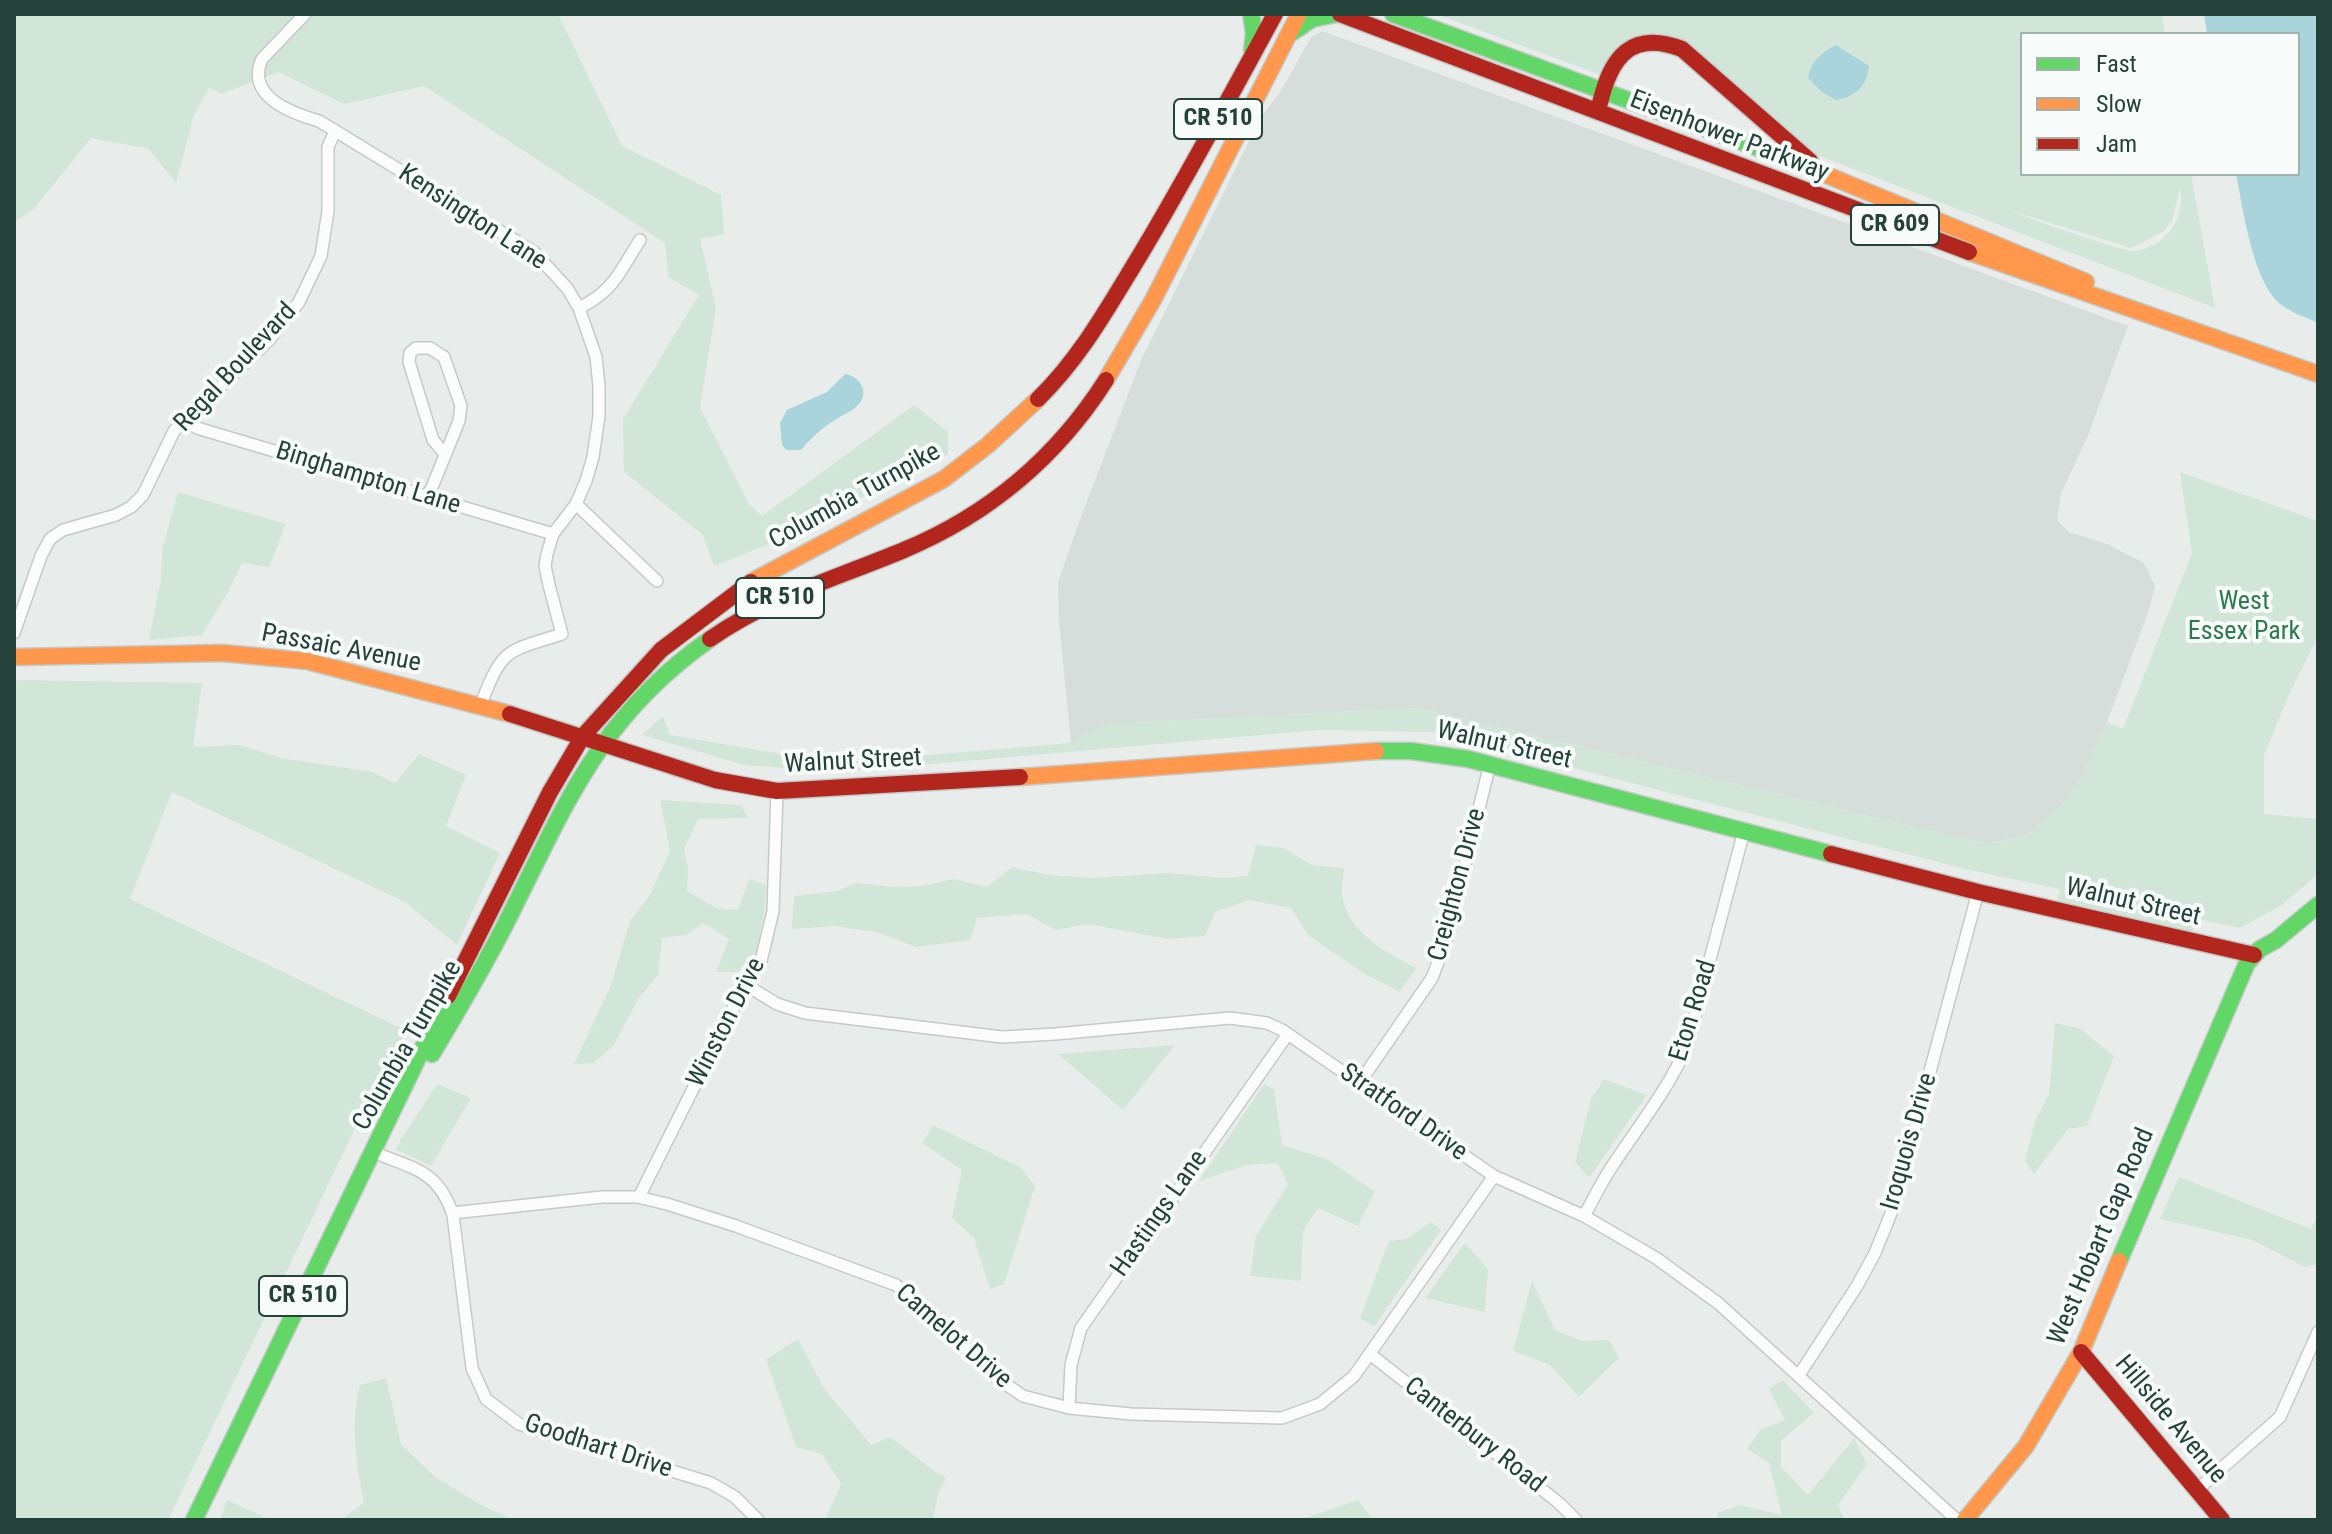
<!DOCTYPE html>
<html>
<head>
<meta charset="utf-8">
<style>
	body { margin:0 }
	#map { position:relative; width:2332px; height:1534px; overflow:hidden; background:#e8edeb; font-family:"Roboto Condensed",sans-serif }
	canvas { display:block }
	.frame { position:absolute; inset:0; border:16px solid #24423a; pointer-events:none }
	.legend { position:absolute; left:2020px; top:32px; width:280px; height:144px; box-sizing:border-box; background:#f7fbf9; border:2px solid #a3b1ad; margin:0; padding:10px 14px; list-style:none; font-size:24px; color:#24423a }
	.legend li { display:flex; align-items:center; gap:16px; height:40px }
	.legend b { width:40px; border:2px solid #a3b1ad }
</style>
</head>
<body>
<div id="map">
<canvas width="2332" height="1534"></canvas>
<div class="frame"></div>
<ul class="legend">
<li><b style="height:10px;background:#63d668"></b>Fast</li>
<li><b style="height:10px;background:#ff974d"></b>Slow</li>
<li><b style="height:10px;background:#b3261e"></b>Jam</li>
</ul>
</div>
<script>
const ctx = document.querySelector('canvas').getContext('2d');
ctx.lineJoin = 'round';
function fill(path, color) { ctx.fillStyle = color; ctx.fill(path, 'evenodd'); }
function trace(path, color, width, dash) { ctx.strokeStyle = color; ctx.lineWidth = width; ctx.lineCap = dash ? 'butt' : 'round'; ctx.setLineDash(dash || []); ctx.stroke(path); }
function write(font, color, halo, rows, align = 'center') {
  ctx.font = font + ' "Roboto Condensed",sans-serif'; ctx.lineWidth = 8; ctx.setLineDash([]); ctx.textBaseline = 'middle'; ctx.strokeStyle = halo; ctx.fillStyle = color; for (const [text, x, y, turn = 0] of rows) {
    ctx.save(); ctx.translate(x, y); ctx.rotate((+turn || 0) * Math.PI / 180); ctx.textAlign = isNaN(turn) ? turn : align; if (halo) ctx.strokeText(text, 0, 0); ctx.fillText(text, 0, 0); ctx.restore();
  }
}
fill(new Path2D(`
	M1322,31L2128,326L2089,433L2061,494L2057,520L2069,532L2107,544L2144,563L2155,586L2149,610L2107,722L2083,775L2063,804L2028,835L1986,844L1419,708L1109,724L1071,743L1059,622L1058,582L1079,522L1142,358L1261,117L1281,91L1311,37Z`), '#d6dedb');
fill(new Path2D(`
	M14,14H558L622,146L721,195L724,234L700,239L716,308L700,407L749,504L762,516L914,405L948,432V454L774,542L714,566L703,535L624,472L623,419L699,295L668,277L665,243L424,86L344,104L279,72L221,94L209,88L194,115L176,183L149,149L91,138L33,210L14,222Z
	M1436,14H2161L2165,34H2022V174H2191L2215,308L1817,155L1781,128L1688,44L1640,35L1598,74ZM2180,188C2186,218 2166,247 2134,251C2124,252 2023,217 2009,210L2131,248L2164,231L2172,221Z
	M2180,472L2318,521V636L2288,697L2264,755V814L2318,819V874L2282,905L2240,928L2198,919L2192,932L2057,900L2060,889L1965,869L1433,732L1318,730L841,772L744,765L642,735L663,716L670,735L834,763L1070,743L1109,724L1419,708L1986,844L2028,835L2063,804L2083,775L2107,722L2123,729L2192,553Z
	M178,492L286,524L269,567L242,563L228,592L202,635L149,640L161,580L162,550Z
	M14,680L202,683L193,747L239,745L281,758L372,772L395,783L419,754L466,775L446,826L500,853L457,945L405,902L172,792L130,899L407,1031L378,1080L168,1520H14Z
	M660,800L741,805L748,818L698,819L684,849L688,869L687,891L716,908L738,910L749,879L766,885L764,913L757,950L738,972H716L729,939L703,923L687,935L662,938L658,975L638,999L614,1045L594,1063L574,1064L611,985L630,921L650,895L670,851Z
	M1256,845L1284,848L1311,865L1344,868C1344,876 1341,886 1342,894C1347,933 1385,951 1416,968L1400,992L1365,974L1309,936L1291,908L1249,900L1215,912L1205,936L1168,939L1088,924L1056,930L1027,914L977,918L970,940L916,947L879,933L835,926L792,929L794,896L837,891L856,883L893,887L922,886L954,879L987,887L1012,867L1049,875L1091,878L1168,873L1224,878L1248,876Z
	M2055,1023L2079,1028L2114,1056L2087,1126L2068,1129L2034,1174L2025,1161L2035,1121L2049,1094Z
	M1175,1045L1123,1110L1058,1054Z
	M1604,1079L1647,1095L1589,1178L1575,1162L1591,1099Z
	M437,1084L471,1098L431,1166L395,1149Z
	M1264,1084L1274,1089L1282,1145L1327,1159L1375,1192L1358,1226L1318,1208L1303,1231L1301,1281L1250,1276L1256,1236L1288,1184L1277,1163L1247,1165L1199,1181Z
	M933,1125L1020,1167L1035,1186L1004,1284L990,1289L974,1238L952,1218L962,1170L922,1143Z
	M2179,1177L2311,1229L2318,1215V1264L2305,1267L2252,1240L2160,1219Z
	M1431,1222L1441,1230L1374,1327L1360,1318L1389,1241L1406,1239Z
	M1465,1243L1488,1269L1485,1312L1425,1298Z
	M1532,1281L1555,1330L1582,1341L1609,1340L1619,1358L1579,1397L1550,1365L1513,1351Z
	M798,1339L824,1388L871,1445L890,1437C910,1450 925,1467 946,1478L938,1494L933,1520H825L841,1484L822,1454L796,1447L766,1359Z
	M386,1378L401,1444L435,1477L481,1505L513,1520H340L364,1503C356,1461 350,1427 360,1385Z
	M1783,1380L1814,1413L1781,1441V1467L1808,1495L1854,1438L1867,1464L1838,1505L1844,1520H1718L1717,1513L1740,1505L1782,1515L1769,1463L1747,1449L1760,1430L1785,1420L1769,1389Z
	M227,1500L271,1520H220Z
	M1358,1500L1373,1520H1301L1306,1518Z`), '#d1e6d8');
fill(new Path2D(`
	M2204,14H2318V323C2306,317 2289,312 2279,303C2252,279 2243,208 2236,174H2298V34H2207Z
	M1836,45L1869,66C1867,86 1855,97 1836,100L1822,92L1808,78C1811,61 1821,53 1836,45Z
	M845,374C860,376 871,393 857,406C851,412 842,415 835,420C822,428 811,438 801,450H786L782,445L780,423L787,410L827,392Z`), '#a9d4db');
const street = new Path2D(`
	M305,14L262,59C245,96 291,113 319,121L534,252L567,288L579,308L596,357L599,386V416L593,457L586,481L576,504L553,534L547,554L545,566L549,585L562,634C506,652 503,647 481,704
	M579,308C614,291 620,271 640,240
	M185,419L197,428L553,534
	M428,497L459,421L461,406L444,357L430,348H416L410,353L409,362L433,440L444,453
	M576,504L657,581
	M14,633L41,556L50,539L63,530L116,515L131,507L143,495L174,431L269,340L299,302L321,256L328,211V147L335,131
	M746,985L777,1004L805,1013L1002,1037L1055,1034L1230,1018L1267,1023L1282,1030L1494,1176L1584,1216L1656,1258L1718,1303L1957,1520
	M1360,1082L1432,978L1446,941L1490,764
	M373,1152C414,1169 438,1170 453,1215L472,1368L486,1399L519,1424L711,1483L735,1497L758,1520
	M639,1197L735,1005L761,961L773,911L777,791
	M452,1213L602,1197H637L667,1204L736,1226L896,1285L931,1313L994,1376L1023,1396L1069,1408L1131,1414L1282,1418L1320,1404L1354,1376L1494,1176
	M1584,1216C1594,1198 1603,1179 1615,1162C1641,1123 1668,1089 1687,1046L1744,831
	M1370,1354L1559,1503L1576,1520
	M1799,1375L1857,1286L1875,1253L1894,1206L1978,892
	M1069,1408L1071,1365L1081,1328L1288,1034
	M2198,1489L2280,1417L2318,1332`);
const fast = new Path2D(`
	M1251,14L1254,33L1252,51
	M1393,14L1783,157
	M1291,33L1312,19L1336,14
	M1376,751H1411L1468,759L1831,854
	M432,1054C457,1012 482,970 504,927C564,809 596,719 710,639
	M2119,1261L2247,963L2260,949L2276,940L2318,905
	M194,1520L448,996`);
const slow = new Path2D(`
	M1783,157L2086,282
	M1969,252L2318,374
	M1106,380L1153,300L1299,14
	M751,582L944,479L988,445L1038,399
	M14,657L223,653L307,661L510,714
	M1020,777L1376,751
	M1965,1520L2026,1446L2081,1352L2119,1261`);
const jam = new Path2D(`
	M1340,14L1969,252
	M1600,103C1611,56 1632,30 1682,49L1810,161
	M1038,399C1078,360 1105,313 1134,265C1184,183 1229,98 1275,14
	M710,639C770,597 837,578 904,550C988,515 1057,457 1106,380
	M510,714L715,780L777,791L1020,777
	M1831,854L1978,892L2254,955
	M448,996L550,792L583,736L661,650L751,582
	M2081,1352L2222,1520`);
trace(street, '#c5cac8', 14);
trace(fast, '#c3cbc8', 19);
trace(slow, '#c3cbc8', 19);
trace(jam, '#c3cbc8', 19);
trace(street, '#fcfcfc', 11);
trace(fast, '#63d668', 16);
trace(slow, '#ff974d', 16);
trace(jam, '#b3261e', 16);
for (const [x, y, w] of [
	[1218,119,88],
	[1895,225,88],
	[780,598,88],
	[303,1296,88]
]) { const box = new Path2D(); box.roundRect(x - w / 2, y - 20, w, 40, 6); ctx.fillStyle = '#f7fbf9'; ctx.fill(box); trace(box, '#24423a', 2); }
write('bold 24px', '#24423a', null, [
	["CR 510",1218,119],
	["CR 609",1895,225],
	["CR 510",780,598],
	["CR 510",303,1296]
]);
write('26px', '#24423a', '#f7fbf9', [
	["Eisenhower Parkway",1729,137,21],
	["Kensington Lane",472,218,33],
	["Regal Boulevard",236,368,-47],
	["Binghampton Lane",368,479,17],
	["Columbia Turnpike",855,497,-29],
	["Passaic Avenue",341,649,11],
	["Walnut Street",1504,746,13],
	["Walnut Street",853,762,-3],
	["Creighton Drive",1458,885,-75],
	["Walnut Street",2133,903,13],
	["Eton Road",1694,1011,-73],
	["Winston Drive",727,1023,-63],
	["Columbia Turnpike",408,1046,-60],
	["Stratford Drive",1403,1113,35],
	["Iroquois Drive",1910,1142,-74],
	["Hastings Lane",1160,1214,-55],
	["West Hobart Gap Road",2102,1237,-67],
	["Camelot Drive",953,1337,41],
	["Hillside Avenue",2170,1420,50],
	["Canterbury Road",1474,1436,38],
	["Goodhart Drive",598,1447,18]
]);
write('26px', '#2d7a4b', '#f7fbf9', [
	["West",2244,602],
	["Essex Park",2244,632]
]);
</script>
</body>
</html>
